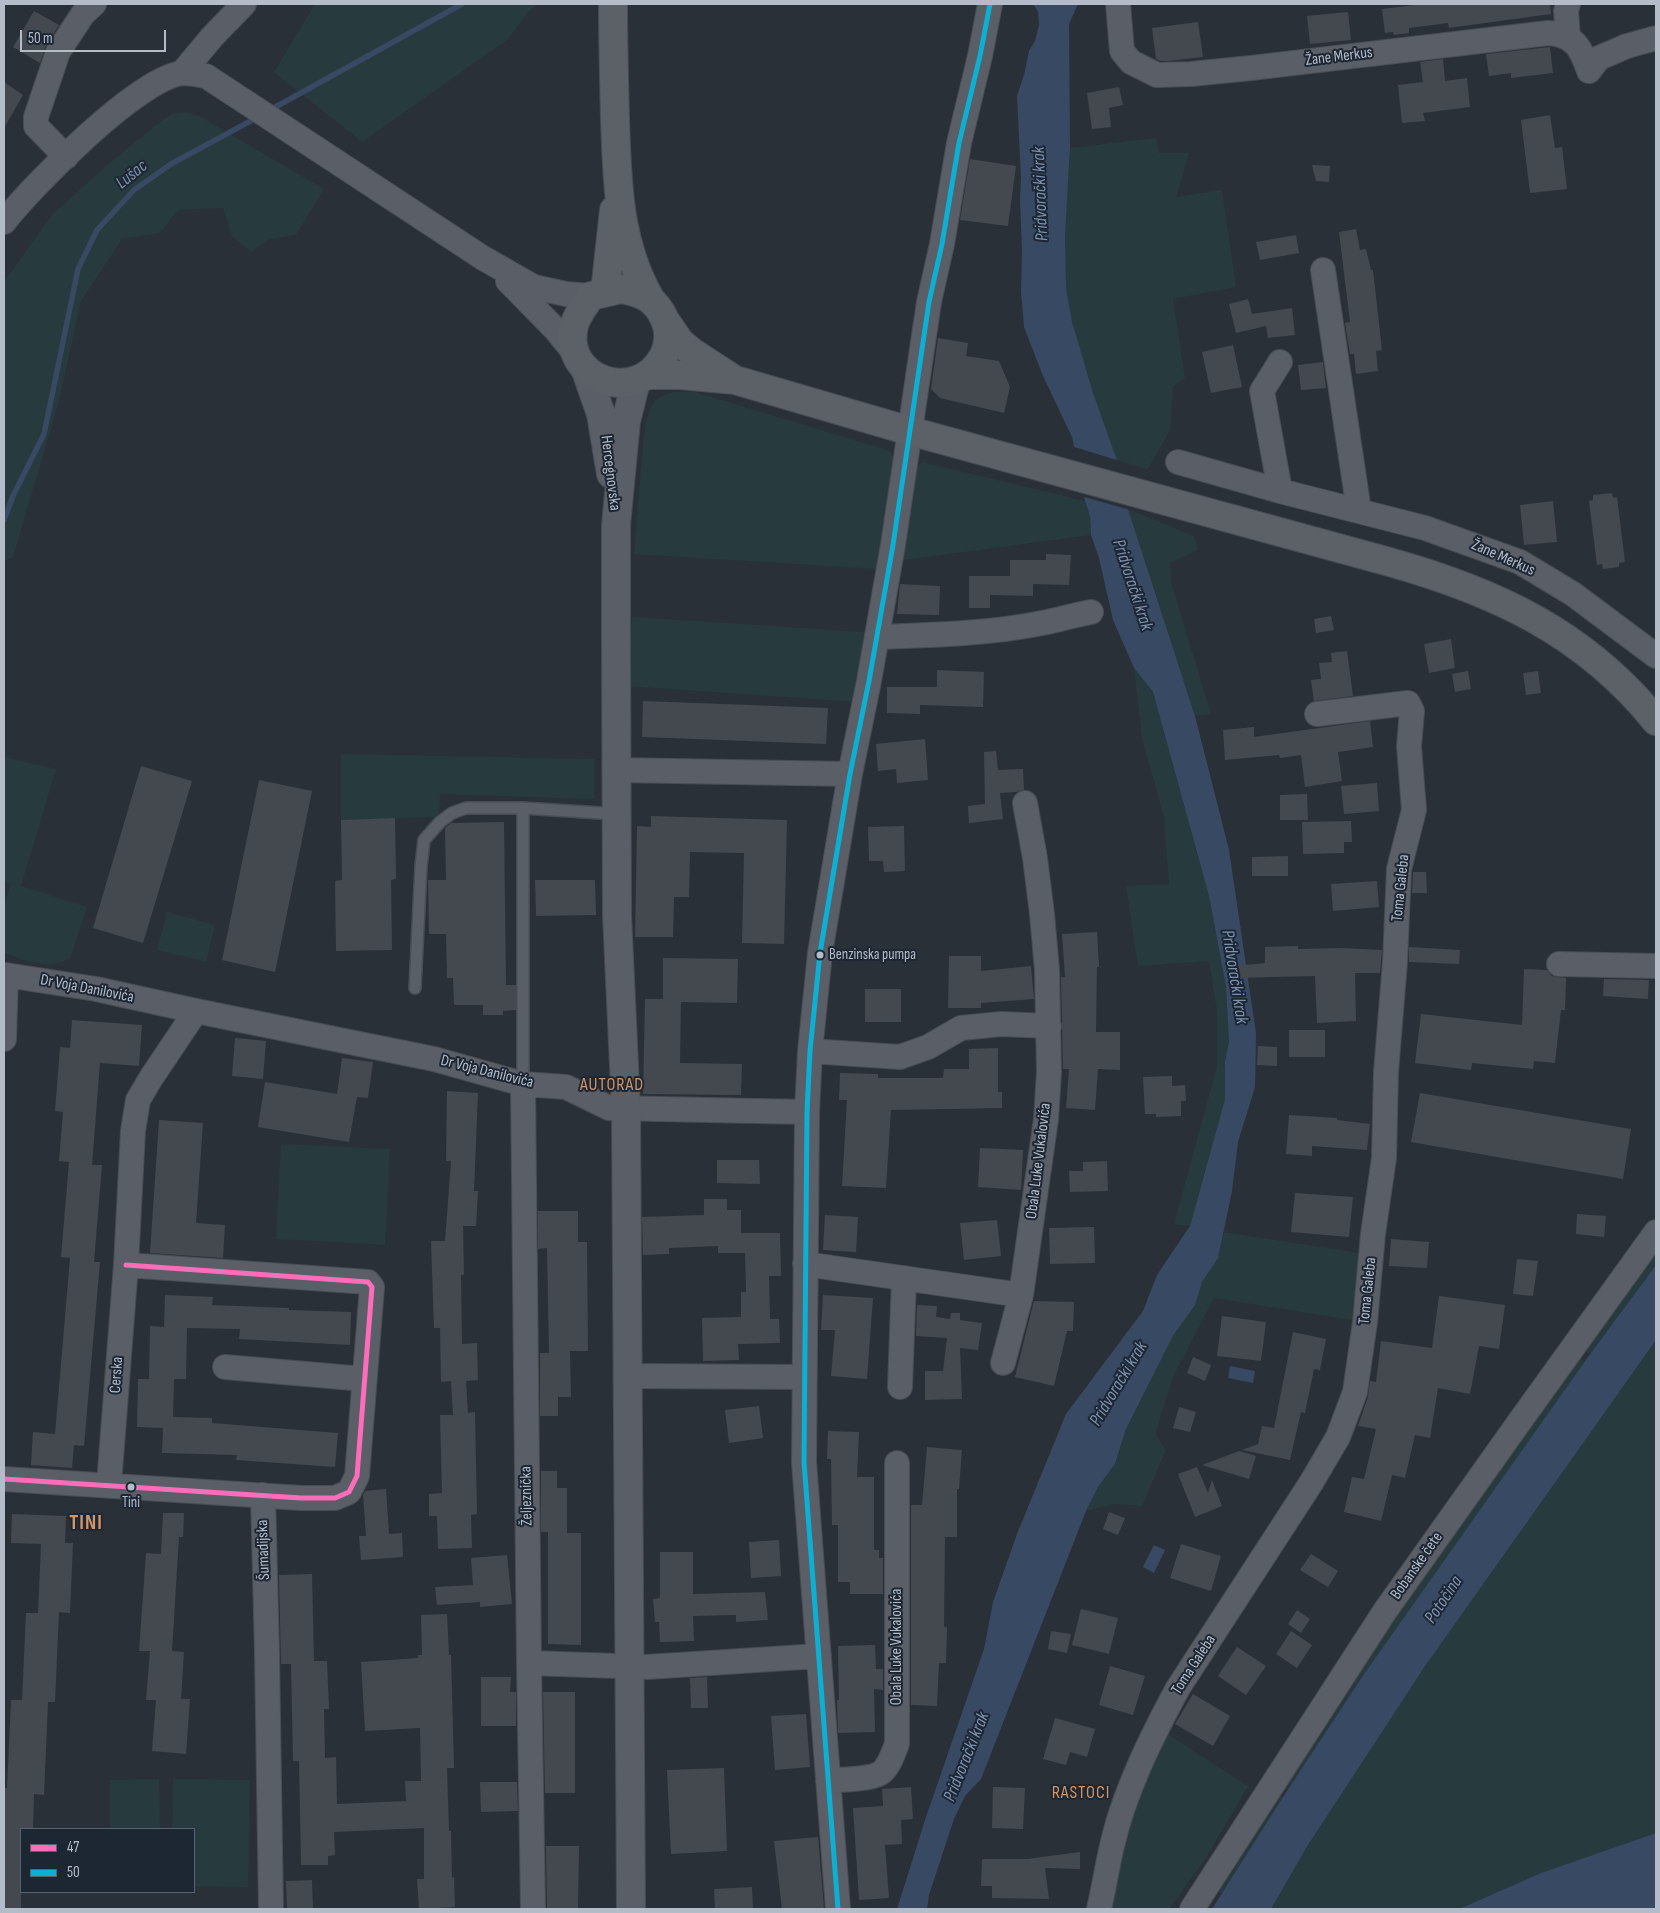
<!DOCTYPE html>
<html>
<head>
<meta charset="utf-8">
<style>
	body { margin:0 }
	#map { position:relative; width:1660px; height:1913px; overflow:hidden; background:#2a3038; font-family:"Sofia Sans Condensed",sans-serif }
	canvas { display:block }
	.frame { position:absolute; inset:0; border:5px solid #b4bcc9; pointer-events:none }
	.legend { position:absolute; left:20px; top:1828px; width:175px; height:65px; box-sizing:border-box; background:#1d2633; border:1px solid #59626f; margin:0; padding:6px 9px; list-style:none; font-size:15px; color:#b4bcc9 }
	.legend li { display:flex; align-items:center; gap:10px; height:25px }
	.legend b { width:25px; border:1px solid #59626f }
	.scale { position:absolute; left:20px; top:30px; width:146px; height:22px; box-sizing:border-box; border:2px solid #b4bcc9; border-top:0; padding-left:6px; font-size:15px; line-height:18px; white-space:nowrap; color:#b4bcc9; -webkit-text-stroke:4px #1d2633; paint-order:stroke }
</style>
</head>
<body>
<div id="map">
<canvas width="1660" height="1913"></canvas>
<div class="frame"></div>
<ul class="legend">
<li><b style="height:6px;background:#fb6dba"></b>47</li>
<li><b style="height:6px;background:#0dafd3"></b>50</li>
</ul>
<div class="scale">50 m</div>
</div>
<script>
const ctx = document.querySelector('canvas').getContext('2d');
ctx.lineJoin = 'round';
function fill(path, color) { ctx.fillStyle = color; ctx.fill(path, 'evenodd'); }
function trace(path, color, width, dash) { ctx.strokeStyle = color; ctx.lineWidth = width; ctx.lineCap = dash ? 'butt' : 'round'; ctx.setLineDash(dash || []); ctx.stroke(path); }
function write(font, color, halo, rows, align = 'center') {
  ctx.font = font + ' "Sofia Sans Condensed",sans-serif'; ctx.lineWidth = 4; ctx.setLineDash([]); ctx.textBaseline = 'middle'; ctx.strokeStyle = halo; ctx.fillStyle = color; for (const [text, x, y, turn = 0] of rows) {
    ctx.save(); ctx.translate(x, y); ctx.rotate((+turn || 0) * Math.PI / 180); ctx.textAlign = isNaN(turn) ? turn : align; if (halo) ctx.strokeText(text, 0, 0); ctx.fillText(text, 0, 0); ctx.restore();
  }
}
fill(new Path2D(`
	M315,4H539L530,10L507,40L362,142L274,72Z
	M186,112L199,116L324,189L296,235L269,239L251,252L232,236L223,208L178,210L160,233L122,239L81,301L59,401L13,557L4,561V282L52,215L106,166L161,121L172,114Z
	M1156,138L1159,153H1189L1176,197L1222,190L1236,287L1173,299L1185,378L1173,387L1170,430L1148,469L1117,460C1097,404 1074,347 1066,289C1059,242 1069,194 1070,148Z
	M673,392H695L890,451L897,464L878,569L634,554L645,424C652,404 652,399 673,392Z
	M922,462L1085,501L1090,516L1091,535L897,561L914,469Z
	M1128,509L1194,536L1198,550L1170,563L1171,582L1211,714L1195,716Z
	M632,617L864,632L859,702L627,686Z
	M1134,668L1153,692L1209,896L1226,987L1229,1042L1225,1062V1099L1190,1226L1174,1224L1217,1066V1011L1209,961L1138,966L1126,886L1169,884L1164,817L1142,738Z
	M341,754L594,759V799L440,794L439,817L341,820Z
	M4,757L56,769L21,886L87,907L70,959L51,965L27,961L4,953V907L11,884L4,881Z
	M167,912L215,925L206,962L157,950Z
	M281,1144L390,1149L385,1245L276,1239Z
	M1224,1232L1372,1255L1365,1322L1214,1298L1173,1377L1155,1434L1166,1450L1142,1506L1115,1504L1086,1511L1098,1487L1115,1464L1126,1429L1173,1336L1195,1305L1202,1282L1218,1257Z
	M1656,1249V1265L1590,1354L1583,1350Z
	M1656,1340V1833L1541,1873L1459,1909H1271C1385,1710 1523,1526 1656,1340Z
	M1578,1356L1585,1362L1364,1674L1288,1790L1282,1787L1356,1671Z
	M1158,1728L1248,1786L1206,1858L1169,1909H1099Z
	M159,1779L160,1829H110V1780Z
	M173,1779L250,1780L248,1887L194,1886V1829H172Z
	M1278,1794L1283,1797L1223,1894L1216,1891Z`), '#273a3e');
fill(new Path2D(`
	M1033,4H1078L1069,24L1070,148L1065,235L1066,288L1072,322L1093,393L1117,460L1128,509L1195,716L1229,850L1256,1033L1255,1087L1238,1142L1232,1191L1218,1258L1202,1282L1195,1305L1173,1336L1126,1429L1115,1464L1098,1487L1086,1511L981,1779L965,1796L954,1819L929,1895L927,1909H897L926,1817L984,1649L993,1602L1017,1534L1066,1414L1143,1311L1157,1275L1190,1226L1225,1099V1062L1229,1042L1226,987L1209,896L1153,692L1134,668L1113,620L1099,558L1091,535L1090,516L1085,501L1072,437L1043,376L1024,327L1021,292L1022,249L1020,200L1021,178L1017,96L1024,75L1029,51L1035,41L1039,25L1038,12Z
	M1656,1265V1340L1425,1666L1308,1845L1271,1909H1212L1283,1797L1364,1674L1588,1357Z
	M1230,1366L1255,1371L1253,1383L1228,1378Z
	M1154,1545L1165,1550L1154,1573L1143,1567Z
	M1656,1833V1909H1459L1541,1873Z`), '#384963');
fill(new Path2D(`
	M1071,446L1120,461L1130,510L1081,496Z`), '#2a3038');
trace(new Path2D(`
	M270,110L462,4
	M4,520L13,496L44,434L78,269L97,230L134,190L171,164L258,117`), '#384963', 5.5);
fill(new Path2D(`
	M1423,4H1550L1551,14L1449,28L1448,23L1409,28V33L1394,35L1393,32L1385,33L1382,9Z
	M34,11L59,25L46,45L40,63L13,47Z
	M1348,12L1351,40L1310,44L1307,16Z
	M1198,22L1203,57L1168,61H1160L1156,59L1152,28Z
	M1550,47L1553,73L1511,78V73L1489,76L1486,54Z
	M1443,59L1445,81L1467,78L1470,107L1423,113L1425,121L1402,123L1398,85L1423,82L1420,62Z
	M4,82L23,95L4,128Z
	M1119,87L1123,105L1109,108L1111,127L1092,129L1087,93Z
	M1550,115L1555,148L1562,147L1567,189L1530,193L1521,120Z
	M970,159L1016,166L1008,226L960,220Z
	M1312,165L1330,166L1329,182L1316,181Z
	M1356,229L1360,250L1366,249L1371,270H1373L1382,350L1376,351L1378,371L1356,374L1354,354H1350L1345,323L1350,322L1339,232Z
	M1296,235L1299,253L1260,260L1256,242Z
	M1248,299L1252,314L1292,308L1295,335L1268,338L1266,326L1236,333L1229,304Z
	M938,338L968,343L966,356L999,361L1010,387L1004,413L940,398L931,389Z
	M1233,345L1242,387L1211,393L1202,352Z
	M1323,362L1326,388L1301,390L1298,365Z
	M1612,493L1613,498L1617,497L1625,562L1619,563V567L1603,569L1602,564L1597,565L1589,501L1593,500V495Z
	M1553,501L1557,542L1524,545L1520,505Z
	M1046,554L1071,555L1069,585L1033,584V596L990,595V608H969V576H1010V560H1046Z
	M900,584L940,586L939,615L897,614Z
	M1331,616L1334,630L1316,633L1314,619Z
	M1451,639L1455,668L1429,673L1424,644Z
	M1347,651L1353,696L1314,701L1311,680L1321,679L1319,663L1332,662L1331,653Z
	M937,670L984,672L983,707L920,705V714L887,713V687H937Z
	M1468,671L1471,689L1455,692L1452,674Z
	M1538,671L1541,693L1526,695L1523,673Z
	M643,701L828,708L826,744L642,737Z
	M1370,721L1373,747L1338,752L1342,781L1305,787L1301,755L1280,758L1279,755L1225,760L1223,730L1254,727V737Z
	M925,739L928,780L897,783L896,769L878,771L876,744Z
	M996,751L998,770L1023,769L1024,790L1016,792L1000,793L1003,819L969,823L968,806L985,804L984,752Z
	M141,766L192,781L143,943L93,928Z
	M259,780L312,791L275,972L222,960Z
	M1377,783L1379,811L1344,814L1341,786Z
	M1307,794L1308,820H1280V795Z
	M651,816L787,820L784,944L742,943L744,853L690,852L689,897H674L673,937H635L637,826L651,827Z
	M395,818L396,879L391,880L392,950L336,951L335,881L342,880L341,820Z
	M1351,821L1352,842H1344V853L1303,854L1302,822Z
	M504,822L506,985H516V1010L503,1011V1015H483V1005H454L453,978H447L446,934H429L428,880H446L445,828L451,823Z
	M904,826L905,871L884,872L883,861H869L868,827Z
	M1288,856V876H1252V857Z
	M1413,872H1426L1427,893H1412Z
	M535,880H595L596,915L536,916Z
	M1377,881L1379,907L1333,911L1331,884Z
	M1097,932L1099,967H1097L1096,1032H1120V1070L1098,1069L1095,1110L1066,1108L1069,1069H1063L1061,977H1065L1062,934Z
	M1298,946V949L1342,948L1382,950L1380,973H1355L1356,1021L1317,1023L1315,976L1235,978V966L1265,963V947Z
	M1409,947L1460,950L1459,964L1409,962Z
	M949,956H981V971L1031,966L1034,999L981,1003V1008H948Z
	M663,958L738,959L737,1003L681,1002L680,1063L742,1064L741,1095L643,1094L645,999H663Z
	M1524,969L1547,970L1552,976L1566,978L1565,1010H1561L1555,1063L1534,1061L1533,1069L1472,1063L1471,1070L1415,1063L1421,1014L1522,1025Z
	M1604,979L1649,980L1648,999L1603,996Z
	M865,989H901V1022H865Z
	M72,1020L142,1025L139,1066L100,1063L92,1165H102L94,1262H100L84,1446L74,1445L72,1468L31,1465L33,1432L55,1434L70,1258L61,1257L69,1162L59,1161L63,1112L55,1111L60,1047L70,1048Z
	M1289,1030H1325V1057H1289Z
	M235,1038L266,1041L263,1079L232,1076Z
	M1258,1046L1277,1047V1066L1257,1065Z
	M998,1048V1092H1002V1108L891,1110L886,1188L842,1186L847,1100H839L840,1073L878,1074V1078H943L944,1069H969V1049Z
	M342,1058L373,1062L368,1098L357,1097L349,1142L258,1127L265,1082L337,1094Z
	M1172,1076V1086L1185,1085L1186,1101H1181V1116L1156,1117V1114H1145L1143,1077Z
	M447,1091L478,1093L474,1191H478L476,1226H463L464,1275H461L462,1344L477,1343L478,1380L466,1381L468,1413L475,1412L477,1514L471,1515L472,1548L438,1549L437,1516H429V1494L442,1493L440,1415H453L451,1381L441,1382L440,1328H434L431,1241H445L451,1161H446Z
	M1420,1093L1631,1129L1623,1179L1411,1142Z
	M1289,1115L1337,1118V1120L1370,1124L1367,1150L1312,1146V1156L1286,1154Z
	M159,1120L203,1123L196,1223L225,1225L223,1258L150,1253Z
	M980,1148L1023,1150L1021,1190L978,1187Z
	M717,1160H759L760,1184L717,1183Z
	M1107,1161L1108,1191L1070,1192L1069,1171H1083V1162Z
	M1295,1193L1353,1197L1349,1237L1291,1232Z
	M704,1199H727V1210H741V1233H780L781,1276H769L770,1319H779L780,1343L738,1344L739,1360L703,1361L702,1318L741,1317V1292H746L745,1253H718V1246L669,1248V1254L643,1255L642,1217L704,1215Z
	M538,1211H578V1242H587L588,1351H570L571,1397H558V1416H540V1353H549L547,1248L538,1249Z
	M1577,1214L1606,1216L1604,1237L1576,1234Z
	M825,1215L858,1217L856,1252L823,1250Z
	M997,1220L1001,1256L964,1260L960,1223Z
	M1094,1227L1095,1263L1050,1264L1049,1228Z
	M1391,1239L1429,1242L1427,1268L1389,1266Z
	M1517,1259L1538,1261L1533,1296L1513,1294Z
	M165,1295L213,1297L212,1305L289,1308V1310L351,1312L350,1345L239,1339L240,1329L187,1328L186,1379H174L173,1417L212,1418V1423L338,1433L335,1467L236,1460L237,1455L162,1453L163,1428L137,1427L138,1379H149L150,1326L164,1327Z
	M823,1295L873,1298L867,1379L831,1376L835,1330H821Z
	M1439,1296L1505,1305L1499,1349L1479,1346L1470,1394L1438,1388L1430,1438L1415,1435L1405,1478L1392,1475L1381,1521L1344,1512L1352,1477L1364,1479L1376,1429L1358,1426L1368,1397L1370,1381L1376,1382L1381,1341L1432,1348Z
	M1034,1301L1074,1302L1073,1331H1067L1054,1386L1015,1377Z
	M917,1305L937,1306L936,1317L950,1319L951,1313H960V1320L982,1323L978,1350L960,1348L962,1399L925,1400V1371H943L947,1338L916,1336Z
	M1222,1316L1266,1322L1261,1361L1217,1356Z
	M1293,1332L1326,1339L1320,1370L1314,1369L1305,1413L1301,1412L1290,1460L1242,1450L1258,1444L1262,1426L1274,1428Z
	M1193,1357L1211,1365L1205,1381L1187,1373Z
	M759,1406L763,1438L729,1443L725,1410Z
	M1179,1407L1196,1412L1190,1432L1173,1428Z
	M828,1431L859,1432L857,1477H874V1550H879V1558H883V1594H850V1582H838V1525H832L831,1459H827Z
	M927,1447L962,1450L959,1489H957V1537H945L944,1627H947L946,1663H939L937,1706L911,1705V1505H922Z
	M1239,1451L1256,1456L1249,1479L1202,1465Z
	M1197,1467L1208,1493L1212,1480L1222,1506L1195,1517L1178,1474Z
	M541,1471H557V1488H567V1533H581V1645L548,1644V1532H541Z
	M386,1489L389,1534L402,1533L403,1557L361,1560L359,1536H366L363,1495L365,1491Z
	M1109,1512L1125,1518L1118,1535L1103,1529Z
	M163,1513H184L183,1537H179L172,1651L184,1652L181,1699H190L186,1754L152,1751L156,1700H146L150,1651H139L146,1553L161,1554Z
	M12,1514L66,1516L65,1543H73L70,1613L59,1612L55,1702H48L44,1795L34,1794L33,1829H21V1909H4V1788H7L11,1700H22L26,1613H38L41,1544L11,1543Z
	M779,1540L781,1576L751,1578L749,1542Z
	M1181,1544L1221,1556L1211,1591L1170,1578Z
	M660,1552H693V1594L765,1592L768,1620L736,1622V1615L693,1616L694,1641L660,1642L659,1622H655L653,1599L660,1598Z
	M1311,1554L1338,1571L1328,1587L1300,1570Z
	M507,1555L512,1604L480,1607V1602L437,1605L435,1587L473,1585L471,1558Z
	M312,1574L314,1661H327L329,1709H324L325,1758L336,1757L337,1804L406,1801L405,1781H421L420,1728L365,1731L361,1662L418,1658V1655H422L421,1615L447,1614L449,1655H451L454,1768H447L449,1831H451L452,1878L454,1877L455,1907L419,1909L417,1879H424V1828L334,1832L335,1855L328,1856V1865H301L299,1761H293L291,1664H281L279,1575Z
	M1081,1609L1118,1618L1109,1654L1072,1645Z
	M1297,1610L1310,1619L1301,1633L1288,1624Z
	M1051,1631L1071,1634L1067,1653L1048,1649Z
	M1291,1631L1312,1645L1297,1668L1276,1654Z
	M875,1645L876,1669H883V1690L874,1689L875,1732L838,1733L837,1700H839L838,1646Z
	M1237,1647L1266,1666L1246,1695L1218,1676Z
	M1110,1666L1145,1676L1133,1715L1099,1705Z
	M481,1677H511L510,1692H516V1726H481Z
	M707,1677L708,1708H691L690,1678Z
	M543,1692H575V1793H545Z
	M1193,1694L1230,1716L1213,1746L1175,1724Z
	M806,1714L810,1767L775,1770L771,1716Z
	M1055,1718L1095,1729L1087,1757L1070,1752L1066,1765L1043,1759Z
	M724,1768L727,1851L671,1854L667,1770Z
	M480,1782H517L518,1811L481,1812Z
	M911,1787L913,1819L901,1820L902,1844L885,1845L889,1898L859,1900L853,1808L883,1806L882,1789Z
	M993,1787L1025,1788L1023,1829L992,1828Z
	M818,1837L824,1909H782L774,1841Z
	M546,1846H579L578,1909H547Z
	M1080,1852V1869L1045,1868L1049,1899L992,1898V1886H981L982,1859H1027Z
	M312,1880L313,1909H287L286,1881Z
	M752,1887L753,1909H715L714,1889Z`), '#444950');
const service = new Path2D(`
	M415,988L421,866L424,840L440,822L452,813L466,808H523L616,814
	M523,1084V808`);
const minor = new Path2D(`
	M1118,4L1122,51L1131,62L1157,75L1191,74L1251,68L1548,33C1575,35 1581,48 1589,71
	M1568,4L1566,11L1568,38
	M1589,71L1599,58L1627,46L1656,38
	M182,73L212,37L244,4
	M66,157L36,126V117L58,52L83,14L94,4
	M4,222C32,186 139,77 183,73C190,73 199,75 206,76L483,258L534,287L566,294L591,296
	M1323,270L1359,511
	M508,281L556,330L578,357
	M1280,362L1262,391L1280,491
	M1178,462L1280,491L1425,528L1520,562L1573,594L1656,656
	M877,637C932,635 988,634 1042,623C1058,620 1074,615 1091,612
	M615,770L850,774
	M1559,964L1656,966
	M4,1039L6,975L96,989L196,1011L434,1059L523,1084L566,1087L609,1108L807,1112
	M810,1051L900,1057L928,1047L961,1028L1001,1024L1049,1026
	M523,1084L529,1663L533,1909
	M805,1264L1021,1295
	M1003,1363L1021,1295L1046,1119L1049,1072L1047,970L1042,914L1035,858L1025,803
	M225,1367L364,1379
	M627,1376L804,1377
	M900,1387L904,1278
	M4,1479L301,1498H335L349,1492L357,1476L372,1287L368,1282L126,1265
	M109,1484L126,1265L133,1131L138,1100L151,1078L196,1011
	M263,1495L267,1654L271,1909
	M529,1663L647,1667L819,1656
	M828,1781C842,1779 872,1780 882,1772C890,1765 893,1753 897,1744V1463
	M838,1909L804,1462L807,1112L810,1051L820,953L850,774L869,681L893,545L929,302L942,244L959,143L980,56L990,4
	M1099,1909C1104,1888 1107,1867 1112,1846C1124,1792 1152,1736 1178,1688L1311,1483L1338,1437L1355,1392L1365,1322L1373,1234L1384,1158L1386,1072L1395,962L1399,869L1414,810L1409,746L1412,711L1408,703L1317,714
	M1192,1909L1385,1611L1520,1421L1656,1232`);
const tertiary = new Path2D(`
	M585,368L601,414L611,474
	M631,1909L626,1109L617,914L616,645V525L626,421L636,381`);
const primary = new Path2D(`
	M613,4C613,42 614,80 615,118C617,181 618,244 651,300
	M621,289C643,293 656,299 665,320C670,331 669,347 663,357C636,406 561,379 574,326C577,314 585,305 591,296Z
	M605,292L614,210
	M649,375H680L735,380L692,352L680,342L667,323
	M735,380L910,431L1386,561C1494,591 1584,632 1656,721`);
trace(service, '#484c53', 14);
trace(minor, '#484c53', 26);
trace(tertiary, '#484c53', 30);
trace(primary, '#484c55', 30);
trace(service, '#5a5e66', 11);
trace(minor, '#5a5e66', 24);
trace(tertiary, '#5a5e66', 28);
trace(primary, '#5c6168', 28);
trace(new Path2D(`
	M4,1479L301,1498H335L349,1492L357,1476L372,1287L368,1282L126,1265`), '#fb6dba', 5);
trace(new Path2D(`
	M838,1909L804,1462L807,1112L810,1051L820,953L850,774L869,681L893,545L929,302L942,244L959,143L980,56L990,4`), '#0dafd3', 5);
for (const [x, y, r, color] of [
	[820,955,4.5,"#b4bcc9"],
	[131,1487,4.5,"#b4bcc9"]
]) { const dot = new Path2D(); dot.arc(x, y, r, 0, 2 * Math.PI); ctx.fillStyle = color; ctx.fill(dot); trace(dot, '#1d2633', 2); }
write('15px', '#b4bcc9', '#1d2633', [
	["Benzinska pumpa",829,955],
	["Tini",131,1503,"center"]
], 'left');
write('16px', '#b4bcc9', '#1d2633', [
	["Žane Merkus",1339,57,-7],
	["Hercegnovska",610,473,83],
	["Žane Merkus",1503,558,24],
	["Toma Galeba",1401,888,-84],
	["Dr Voja Danilovića",87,989,11],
	["Dr Voja Danilovića",487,1072,14],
	["Obala Luke Vukalovića",1039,1161,-83],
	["Toma Galeba",1368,1291,-84],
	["Cerska",117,1375,-86],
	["Željeznička",527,1496,-91],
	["Šumadijska",264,1550,-92],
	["Bobanske čete",1417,1566,-55],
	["Obala Luke Vukalovića",897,1647,-90],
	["Toma Galeba",1194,1665,-57]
]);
write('italic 18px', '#7c92b1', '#1d2633', [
	["Lušac",132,175,-39],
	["Pridvorački krak",1041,194,-92],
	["Pridvorački krak",1132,585,72],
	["Pridvorački krak",1234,977,81],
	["Pridvorački krak",1119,1384,-59],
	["Potočina",1444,1600,-56],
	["Pridvorački krak",967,1757,-68]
]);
ctx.letterSpacing = '1px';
write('18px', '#d59563', '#1d2633', [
	["AUTORAD",612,1085],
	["RASTOCI",1081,1793]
]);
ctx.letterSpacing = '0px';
ctx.letterSpacing = '1px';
write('bold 21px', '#d59563', '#1d2633', [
	["TINI",86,1524]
]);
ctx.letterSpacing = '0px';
</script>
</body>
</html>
